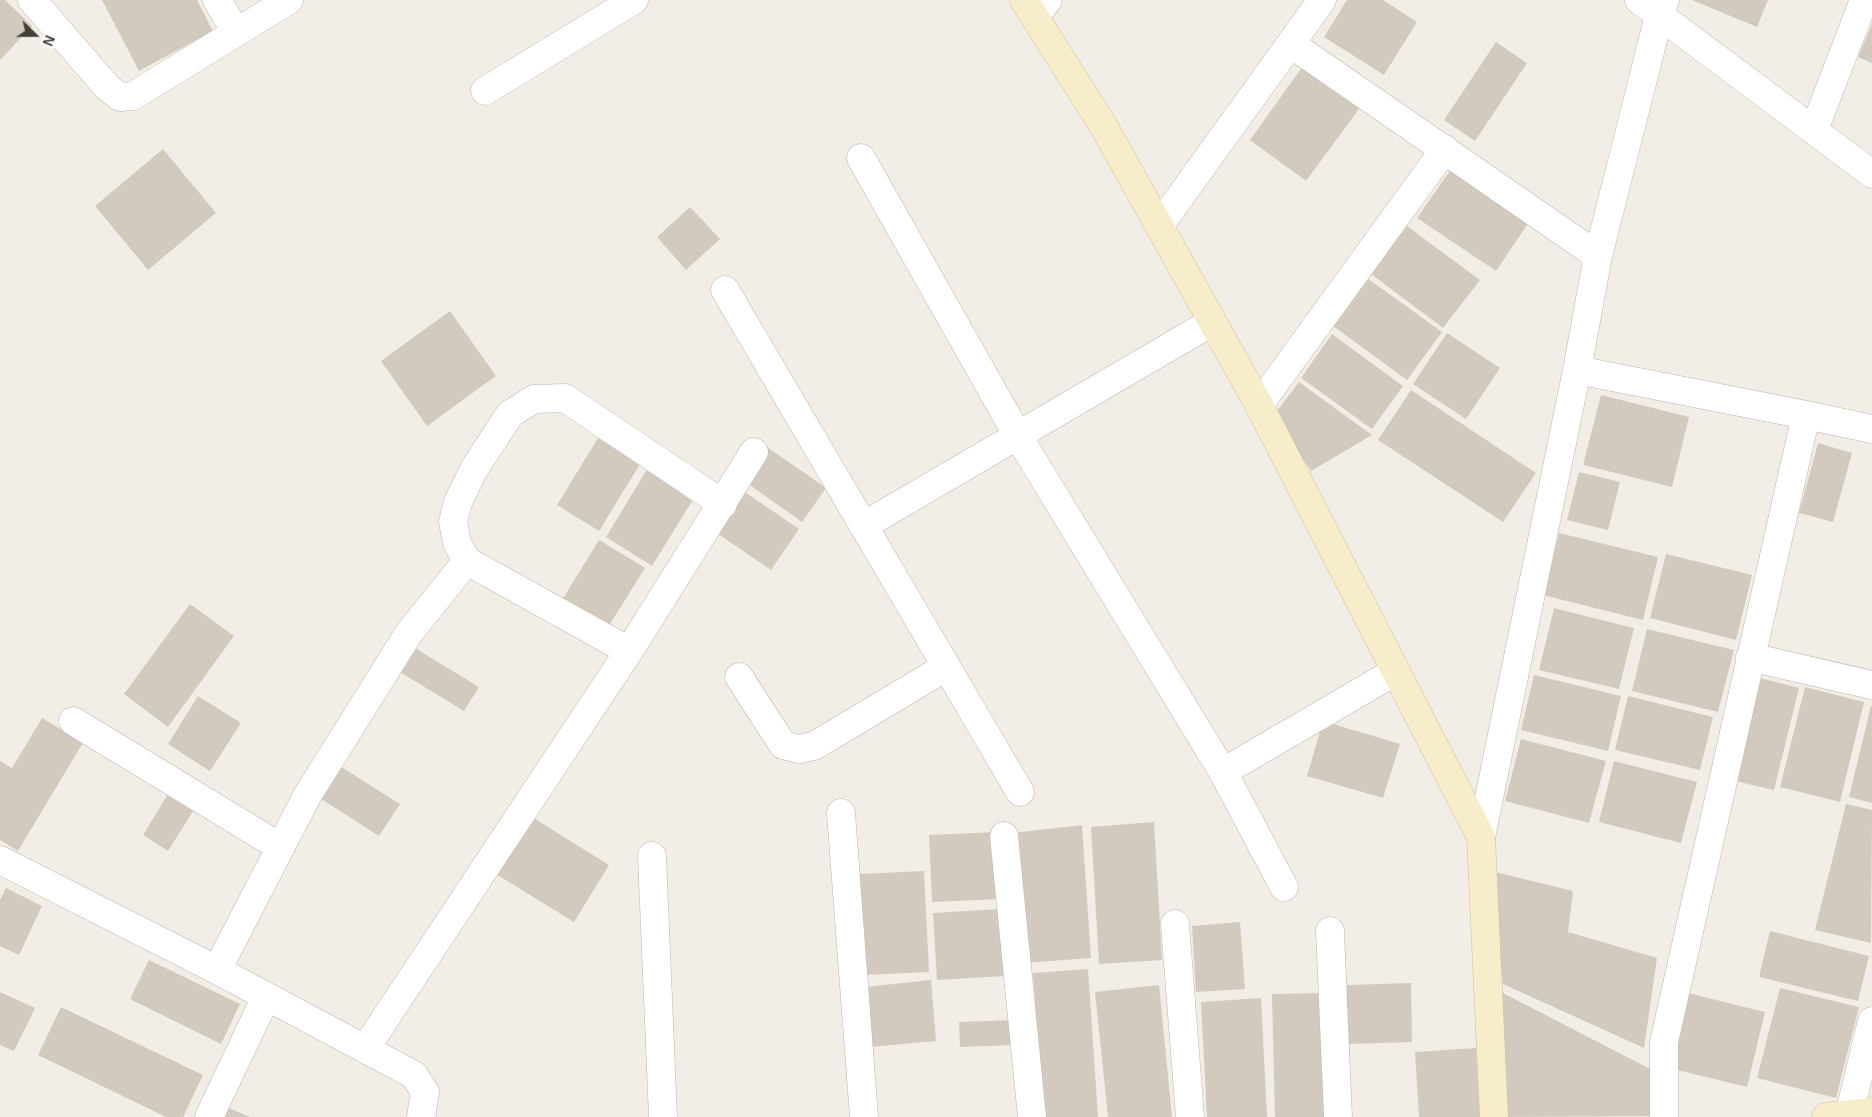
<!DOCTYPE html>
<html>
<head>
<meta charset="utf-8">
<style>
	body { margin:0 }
	#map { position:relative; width:1872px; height:1117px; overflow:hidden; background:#f2eee7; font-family:Helvetica,sans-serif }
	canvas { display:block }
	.north { position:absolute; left:10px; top:10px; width:50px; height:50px; -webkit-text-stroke:4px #fff; paint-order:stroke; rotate:112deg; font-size:14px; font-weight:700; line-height:20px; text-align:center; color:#443f37 }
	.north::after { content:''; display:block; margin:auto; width:18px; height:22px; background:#443f37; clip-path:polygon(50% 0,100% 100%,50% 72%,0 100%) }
</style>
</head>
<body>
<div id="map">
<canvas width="1872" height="1117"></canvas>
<div class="north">N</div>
</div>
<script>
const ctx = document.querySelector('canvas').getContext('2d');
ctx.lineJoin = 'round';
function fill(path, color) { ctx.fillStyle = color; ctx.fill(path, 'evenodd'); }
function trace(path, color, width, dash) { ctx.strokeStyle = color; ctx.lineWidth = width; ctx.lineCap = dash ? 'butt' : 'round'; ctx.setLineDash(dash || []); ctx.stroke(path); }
fill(new Path2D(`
	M0,0H5L32,26L0,60Z
	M102,0H197L213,31L139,71Z
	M1347,0H1383L1417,22L1384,75L1324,37Z
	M1692,0H1768L1757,27Z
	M1872,24V63L1858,57Z
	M1496,42L1527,63L1475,141L1444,120Z
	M1305,63L1362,105L1306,181L1250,140Z
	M163,149L216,213L148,270L95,206Z
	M1451,169L1529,222L1496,271L1417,218Z
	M690,207L720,239L686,270L657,237Z
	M1403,223L1480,280L1443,328L1367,271Z
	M1367,278L1442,332L1407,380L1333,326Z
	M450,311L496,376L427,426L381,361Z
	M1447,333L1500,368L1466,419L1413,384Z
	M1332,334L1403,386L1372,429L1301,378Z
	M1299,382L1372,435L1311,471L1274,415Z
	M1411,390L1536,473L1503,522L1378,440Z
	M1601,395L1689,417L1672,487L1583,465Z
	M598,438L640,464L599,531L557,505Z
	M1818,443L1852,453L1833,522L1799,513Z
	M767,447L826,488L802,522L744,481Z
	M648,468L694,498L652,566L606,537Z
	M1579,472L1620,482L1608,530L1567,520Z
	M742,490L799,529L771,570L714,531Z
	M1559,533L1658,557L1643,620L1543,595Z
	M599,540L645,568L607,629L562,600Z
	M1666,554L1752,575L1736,640L1650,618Z
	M190,604L234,636L168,727L124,694Z
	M1554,608L1634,628L1619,689L1539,670Z
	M1647,629L1734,650L1718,712L1632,691Z
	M410,645L479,687L464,711L395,669Z
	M1534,675L1621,696L1608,751L1521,730Z
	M1760,678L1799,688L1774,790L1735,781Z
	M1805,687L1864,702L1840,802L1780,787Z
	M198,696L241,723L210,771L168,744Z
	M1628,696L1713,717L1700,770L1615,750Z
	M1871,706H1872V803L1849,797Z
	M42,718L83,743L18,851L0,840V761L12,768Z
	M1323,721L1400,744L1383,798L1307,776Z
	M1521,739L1606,761L1589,823L1505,801Z
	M1614,761L1697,782L1681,843L1599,822Z
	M335,763L400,804L379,836L315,795Z
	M169,792L195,808L168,851L143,835Z
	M1846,804L1872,810L1871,943L1815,930Z
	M527,814L609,865L574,922L491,871Z
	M1154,822L1162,960L1099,964L1091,827Z
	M1082,825L1091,958L1025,963L1013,833Z
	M998,832L1000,899L932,902L929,835Z
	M924,871L929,972L864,975L860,874Z
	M1491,871L1573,891L1568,932L1657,958L1644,1048L1503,984Z
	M6,888L42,906L19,955L0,946V900Z
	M1000,909L1004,976L937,980L933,913Z
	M1240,922L1245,989L1196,992L1192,926Z
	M1770,931L1869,956L1858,1001L1759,977Z
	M149,960L240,1004L221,1044L130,999Z
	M1088,969L1098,1117H1043L1033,973Z
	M931,980L936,1041L871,1047L865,987Z
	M1411,983L1412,1042L1348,1044L1346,985Z
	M1159,985L1172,1117H1108L1095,992Z
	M1780,988L1859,1007L1836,1098L1757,1078Z
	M0,992L35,1008L14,1051L0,1045Z
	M1501,992L1658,1073L1662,1116L1499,1117Z
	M1326,993L1330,1117H1275L1272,994Z
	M1688,993L1765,1012L1747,1087L1669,1068Z
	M1261,998L1267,1117H1207L1201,1002Z
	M61,1007L203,1075L183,1117H166L38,1055Z
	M1014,1020L1015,1045L960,1047L959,1022Z
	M1476,1048L1480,1117H1419L1415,1052Z
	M224,1106L250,1117H219Z`), '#d2cabe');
const street = new Path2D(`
	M32,0L107,87L120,97L133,96L289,0
	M217,0L236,32
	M1639,0L1872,174
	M1035,16L1048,0
	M1291,44L1598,256
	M485,91L634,0
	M1814,130L1864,0
	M861,158L1018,436L1223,772L1284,887
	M1159,226L1322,0
	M725,290L1020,792
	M1577,370L1806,415L1664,1042V1117
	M1259,405L1445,149
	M1806,415L1872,429
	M863,526L1212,322
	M629,651L467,561L457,543L453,522L458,502L474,469L510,414L534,399L565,398L723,504
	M1750,657L1872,685
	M739,677L783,745L799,749L814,746L946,667
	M73,721L280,847
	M1223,772L1396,671
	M841,813L864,1117
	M1004,836L1032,1117
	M1481,837L1577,370L1598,256L1659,16L1665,0
	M652,856L663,1117
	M0,860L217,970L414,1075L425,1092L421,1117
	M1175,924L1190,1117
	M1330,931L1338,1117
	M217,970L307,796L409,633L467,561
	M365,1049L629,651L754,452
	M1849,1115L1872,1021
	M209,1117L266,997`);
const secondary = new Path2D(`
	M1024,0L1104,127L1259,405L1481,837L1494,1117
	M1826,1117L1872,1112`);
trace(street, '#bcb6ab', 29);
trace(secondary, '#ccbf9c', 29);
trace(street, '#fff', 28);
trace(secondary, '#f8edca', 28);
</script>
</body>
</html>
